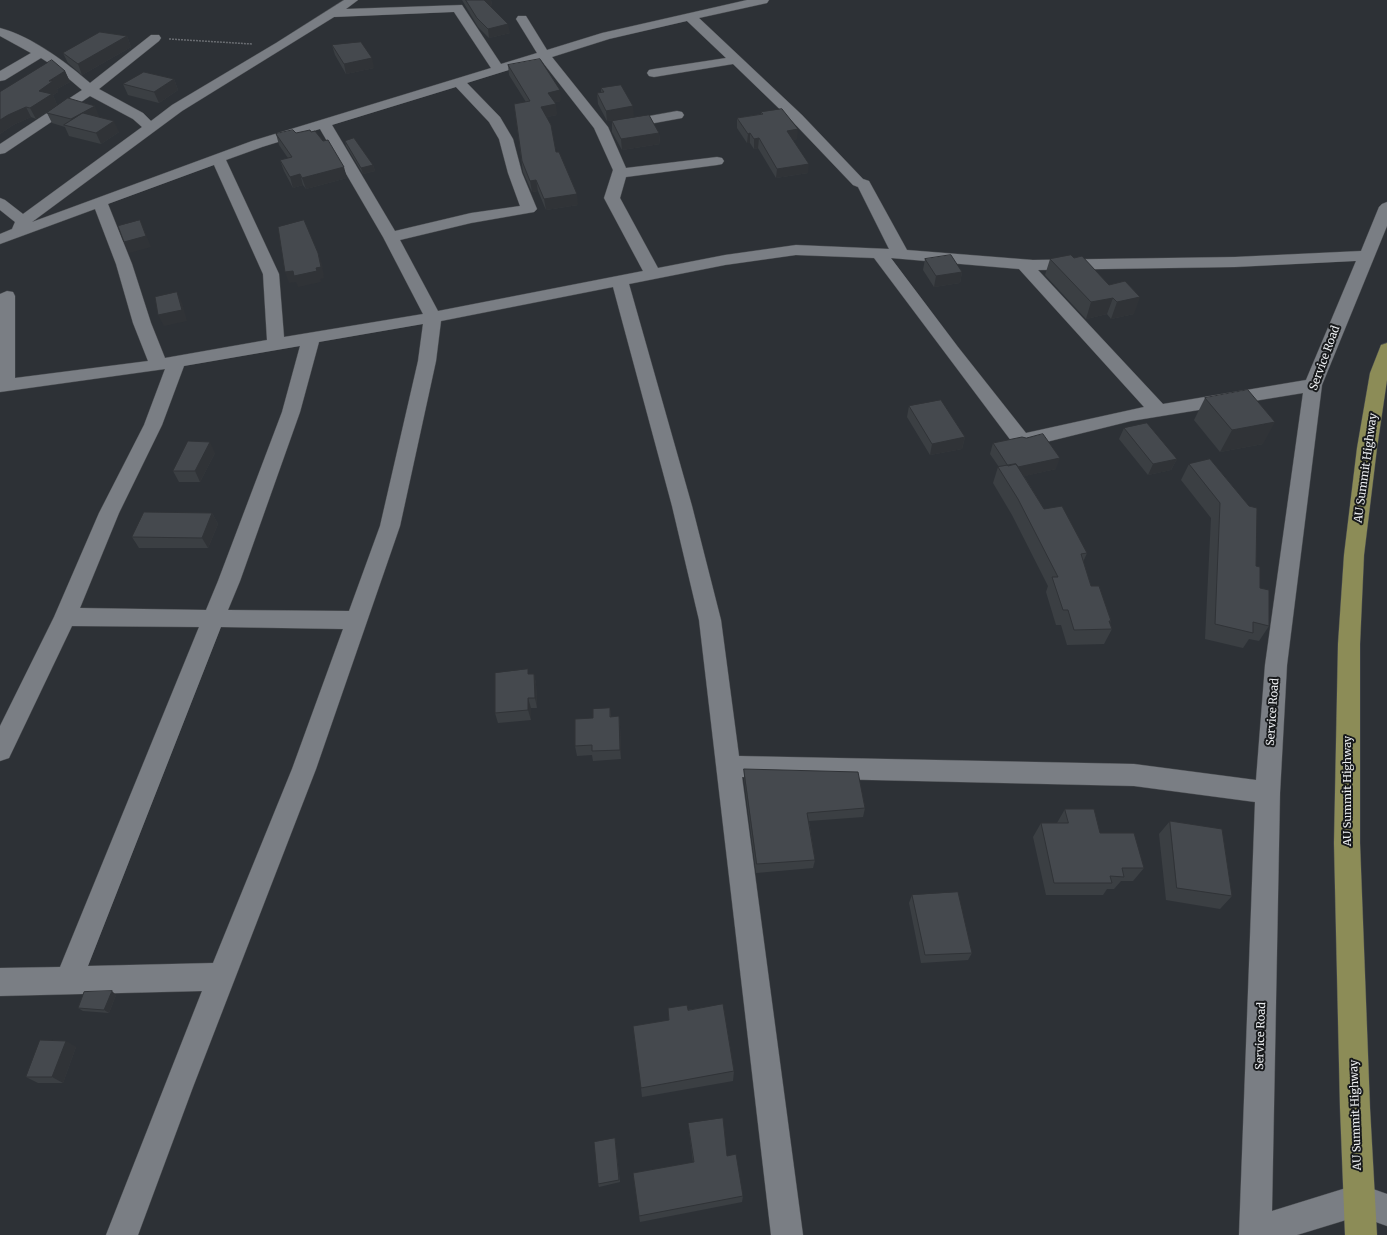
<!DOCTYPE html>
<html>
<head>
<meta charset="utf-8">
<style>
	body { margin:0 }
	canvas { display:block; background:#2d3136 }
</style>
</head>
<body>
<canvas width="1387" height="1235"></canvas>
<script>
const ctx = document.querySelector('canvas').getContext('2d');
ctx.lineJoin = 'round';
function trace(path, color, width, dash) { ctx.strokeStyle = color; ctx.lineWidth = width; ctx.lineCap = dash ? 'butt' : 'round'; ctx.setLineDash(dash || []); ctx.stroke(path); }
function fill(path, color) { ctx.fillStyle = color; ctx.fill(path, 'evenodd'); }
function write(font, color, halo, rows, align = 'center') {
  ctx.font = font + ' Merriweather,serif'; ctx.lineWidth = 4; ctx.setLineDash([]); ctx.textBaseline = 'middle'; ctx.strokeStyle = halo; ctx.fillStyle = color; for (const [text, x, y, turn = 0] of rows) {
    ctx.save(); ctx.translate(x, y); ctx.rotate((+turn || 0) * Math.PI / 180); ctx.textAlign = isNaN(turn) ? turn : align; if (halo) ctx.strokeText(text, 0, 0); ctx.fillText(text, 0, 0); ctx.restore();
  }
}
const minor = new Path2D(`
	M344,0H358L346,9L462,5L501,64L537,53L516,19L518,16H526L547,50L602,33L747,0H769L767,3L699,18L802,115L863,179L869,181L907,250L1033,260L1235,257L1361,251L1379,207L1382,204L1387,202V226L1322,385L1287,665L1280,793L1272,1211L1359,1184L1387,1194V1226L1359,1216L1297,1235H1239L1255,802L1134,786L742,777L803,1235H771L699,620L672,506L613,287L441,321L436,361L400,526L316,769L193,1087L138,1235H106L202,991L0,996V968L60,967L199,627L72,626L9,758L0,761V726L54,617L99,513L144,425L165,369L0,392V294L7,291L13,292L15,296V378L148,361L133,323L116,264L95,209L0,244V234L12,229L15,222L0,210V198L5,200L23,214L142,127L133,119L90,96L5,153L0,154V144L82,90L55,67L41,58L5,80L0,81V71L31,53L0,36V28C31,36 66,62 90,83L151,35H159L161,38L159,41L99,89L143,113L151,121L172,105L276,43ZM454,12L491,68L252,141L32,222L182,111L334,17ZM687,21L726,58L654,69L649,70L647,73L649,76L654,77L733,64L792,121L853,185L858,187L889,249L796,245L725,255L658,268L620,198L626,177L717,165L722,164L724,161L722,158L717,157L626,168L608,127L552,57L609,39ZM541,60L594,128L613,170L604,198L643,271L438,311L400,240L471,223L534,212L537,209L522,173L513,139L500,117L467,83ZM456,87L489,122L499,139L508,173L520,206L471,213L395,231L332,125ZM320,129L383,237L423,314L284,337L279,274L226,160L262,147ZM214,165L263,274L267,340L165,358L151,323L132,264L108,204ZM796,255L874,258L1015,446L1022,448L1131,421L1303,393L1265,665L1256,780L1134,764L739,756L721,620L692,506L629,284L725,265ZM891,258L1019,269L1144,407L1026,433L958,347ZM1356,261L1306,380L1163,404L1038,270L1235,267ZM423,324L418,361L380,526L349,611L228,610L240,581L300,412L319,342ZM300,346L282,412L218,581L206,610L80,608L119,513L162,425L184,366ZM221,627L343,629L292,769L213,963L88,966Z
	M677,111L682,112L684,115L682,118L622,129L617,128L615,125L617,122L622,121Z`);
const major = new Path2D(`
	M1387,343V380L1377,448L1364,555L1360,644V843L1370,1108L1377,1235H1345L1340,1108L1334,843L1338,644L1344,555L1357,448L1370,373L1381,345Z`);
trace(minor, '#494c50', 1);
trace(major, '#494c50', 1);
trace(new Path2D(`
	M169,39L252,44`), '#696c71', 1.5, [2, 1]);
fill(minor, '#7a7e84');
fill(major, '#8c8c57');
fill(new Path2D(`
	M462,0H491L492,5L489,6L510,33L489,38L478,27Z
	M127,36L131,47L82,75L68,63L63,53Z
	M332,45L374,68L346,74L335,55Z
	M508,65L561,101L554,102L557,115L547,117L556,152L578,205L546,210L538,191L532,192L523,172L514,104L526,102L509,75Z
	M65,71L70,82L57,89L58,92L53,95L57,105L36,119L31,117L13,125L0,134V92Z
	M174,79L178,90L159,103L128,95L123,84Z
	M601,88L634,117L607,121L598,104L597,93L601,92Z
	M761,112L797,139L792,140L808,173L776,178L758,148L754,149L750,143H747L737,128V118L761,114Z
	M47,113L99,116L98,117L119,132L101,144L69,136L65,127L52,123Z
	M612,121L659,133L660,144L622,150L612,132Z
	M311,132L347,178L306,189L303,185L293,188L284,171L280,160L288,158L279,145L276,134L296,133Z
	M345,141L373,165L375,171L363,174L346,146Z
	M1071,255L1134,314L1111,319L1107,314L1086,319L1045,275L1050,259Z
	M925,259L962,272L960,283L934,287L923,270Z
	M1205,398L1263,444L1220,452L1194,420Z
	M909,406L965,437L962,449L930,455L907,417Z
	M1124,428L1177,459L1171,470L1148,475L1119,439Z
	M993,443L1056,469L1024,476L1044,509L1087,553L1083,562L1091,586L1111,621L1110,623L1112,629L1104,644L1067,645L1061,625H1056L1046,592L1048,586L1012,515L993,483L998,467H999L990,454Z
	M215,453L200,482H179L173,471Z
	M1210,459L1256,566L1260,588L1269,626L1259,641L1249,639L1243,648L1205,639L1211,518L1181,480L1189,464Z
	M212,513L218,524L208,548H139L132,537Z
	M529,674H534L536,684L537,708H531V720L498,723L495,713Z
	M610,708L611,717L619,716L620,726L621,759L593,761L592,755L577,756L575,746L593,718Z
	M744,769L865,808L863,817L809,821L815,860L813,868L756,873L744,779Z
	M1065,809L1100,833L1144,868L1133,881H1121L1114,889H1107L1103,895H1046L1033,837L1041,823H1057Z
	M1170,821L1232,896L1220,909L1166,900L1159,834Z
	M912,895L972,953L968,960L921,963L909,903Z
	M116,995L109,1013L83,1011L78,1008Z
	M668,1008L688,1010L734,1071L733,1081L642,1097L641,1088L669,1020Z
	M76,1047L63,1083H38L26,1077Z
	M688,1123L727,1156L743,1196L742,1202L640,1222L639,1216L693,1162L689,1130Z
	M615,1140L620,1182L599,1187L598,1184Z`), '#3b3f43');
fill(new Path2D(`
	M482,0H491L492,5L483,7Z
	M508,24L510,33L489,38L488,29Z
	M127,36L131,47L82,75L78,64Z
	M372,58L374,68L346,74L344,64Z
	M65,71L70,82L57,89L58,92L53,95L57,105L36,119L30,108L39,91L49,81Z
	M174,79L178,90L159,103L154,92Z
	M560,90L561,101L549,103L548,93Z
	M556,104L557,115L542,118L541,107Z
	M95,106L99,116L78,129L76,128L71,119Z
	M633,106L634,117L607,121L606,111Z
	M26,107L31,117L13,125L0,134V120L8,115Z
	M114,121L119,132L101,144L96,133Z
	M798,129L797,139L786,141L787,131Z
	M659,133L660,144L622,150L621,139Z
	M750,133V143H747L748,134Z
	M759,138L758,148L754,149V139Z
	M809,164L808,173L776,178L777,169Z
	M373,165L375,171L363,174L361,168Z
	M344,167L347,178L306,189L302,178Z
	M300,174L303,185L293,188L290,177Z
	M536,180L538,191L532,192L530,181Z
	M577,194L578,205L546,210L544,199Z
	M140,220L151,247L129,253L124,242Z
	M318,253L322,264L324,278L320,279L321,282L298,287L296,282L289,283L285,272L316,268Z
	M962,272L960,283L934,287L936,276Z
	M177,292L182,303L187,321L164,326L158,315Z
	M1140,297L1134,314L1111,319L1117,302Z
	M1113,298L1107,314L1086,319L1091,302Z
	M1275,422L1263,444L1220,452L1232,430Z
	M965,437L962,449L930,455L932,444Z
	M210,442L215,453L200,482L195,471Z
	M1060,458L1056,469L1007,480L1010,468Z
	M1177,459L1171,470L1148,475L1153,464Z
	M212,513L218,524L208,548L202,538Z
	M534,674L536,684L537,708L535,698Z
	M528,698L531,708V720L528,710Z
	M619,716L620,726L621,759L620,750Z
	M112,991L116,995L109,1013L104,1010Z
	M66,1041L76,1047L63,1083L52,1077Z`), '#303337');
const building = new Path2D(`
	M466,0H484L508,24L488,29L477,18Z
	M100,32L127,36L78,64L63,53Z
	M361,42L372,58L344,64L332,45Z
	M540,59L560,90L548,93L556,104L541,107L551,125L556,152H559L577,194L544,199L536,180L530,181L522,161L514,104L530,101L508,65Z
	M52,60L65,71L49,81H53L39,91L52,94L30,108L26,107L8,115L0,120V92Z
	M144,72L174,79L154,92L123,84Z
	M621,85L633,106L606,111L597,93L604,92L601,88Z
	M68,98L95,106L71,119L47,113Z
	M782,109L798,129L787,131L809,164L777,169L759,138L754,139L750,133L748,134L737,118L763,114L761,112Z
	M83,113L114,121L96,133L64,125Z
	M649,115L659,133L621,139L612,121Z
	M293,130L296,133L310,130L311,132L315,131L323,141L328,140L344,167L302,178L300,174L290,177L280,160L292,157L276,134Z
	M354,138L373,165L361,168L345,141Z
	M140,220L146,236L124,242L118,226Z
	M304,220L318,253L321,267L316,268L317,271L294,276L293,271L285,272L278,227Z
	M951,255L962,272L936,276L925,259Z
	M1071,255L1074,258L1082,256L1109,285L1125,281L1140,297L1117,302L1113,298L1091,302L1050,259Z
	M177,292L182,310L158,315L155,297Z
	M1248,390L1275,422L1232,430L1205,398Z
	M941,400L965,437L932,444L909,406Z
	M1147,423L1177,459L1153,464L1124,428Z
	M1043,434L1060,458L1018,467L1016,464L1008,466L993,443L1022,437L1026,438Z
	M188,441L210,442L195,471H173Z
	M1210,459L1249,506L1257,508L1256,566L1260,567V588L1269,590V626L1253,622V633L1215,624L1220,503L1189,464Z
	M1016,464L1044,509L1062,506L1087,553L1081,554L1091,586H1099L1111,621H1109L1112,629L1074,630L1068,610H1063L1052,577H1058L1018,499L998,467Z
	M144,512L212,513L202,538L132,537Z
	M528,669V674H534L535,698H528V710L495,713V673Z
	M610,708V717L619,716L620,750L592,751V745L575,746V719L593,718V709Z
	M744,769L858,772L865,808L807,813L815,860L757,864Z
	M1065,809H1094L1100,833H1134L1144,868H1122L1124,877L1110,876L1112,883H1054L1041,823H1068Z
	M1170,821L1222,829L1232,896L1177,888Z
	M958,892L972,953L925,955L912,895Z
	M112,991L104,1010L78,1008L84,992Z
	M723,1004L734,1071L641,1088L633,1026L669,1020L668,1008L687,1005L688,1010Z
	M40,1040L66,1041L52,1077H26Z
	M723,1118L727,1156L736,1154L743,1196L639,1216L633,1173L694,1162L688,1123Z
	M615,1138L619,1180L598,1184L594,1142Z`);
fill(building, '#45494e');
trace(building, '#303337', 1);
write('11px', '#eceef1', '#17191b', [
	["Service Road",1325,358,-70],
	["AU Summit Highway",1366,468,-82],
	["Service Road",1273,712,-86],
	["AU Summit Highway",1348,791,-90],
	["Service Road",1261,1036,-88],
	["AU Summit Highway",1356,1115,-92]
]);
</script>
</body>
</html>
